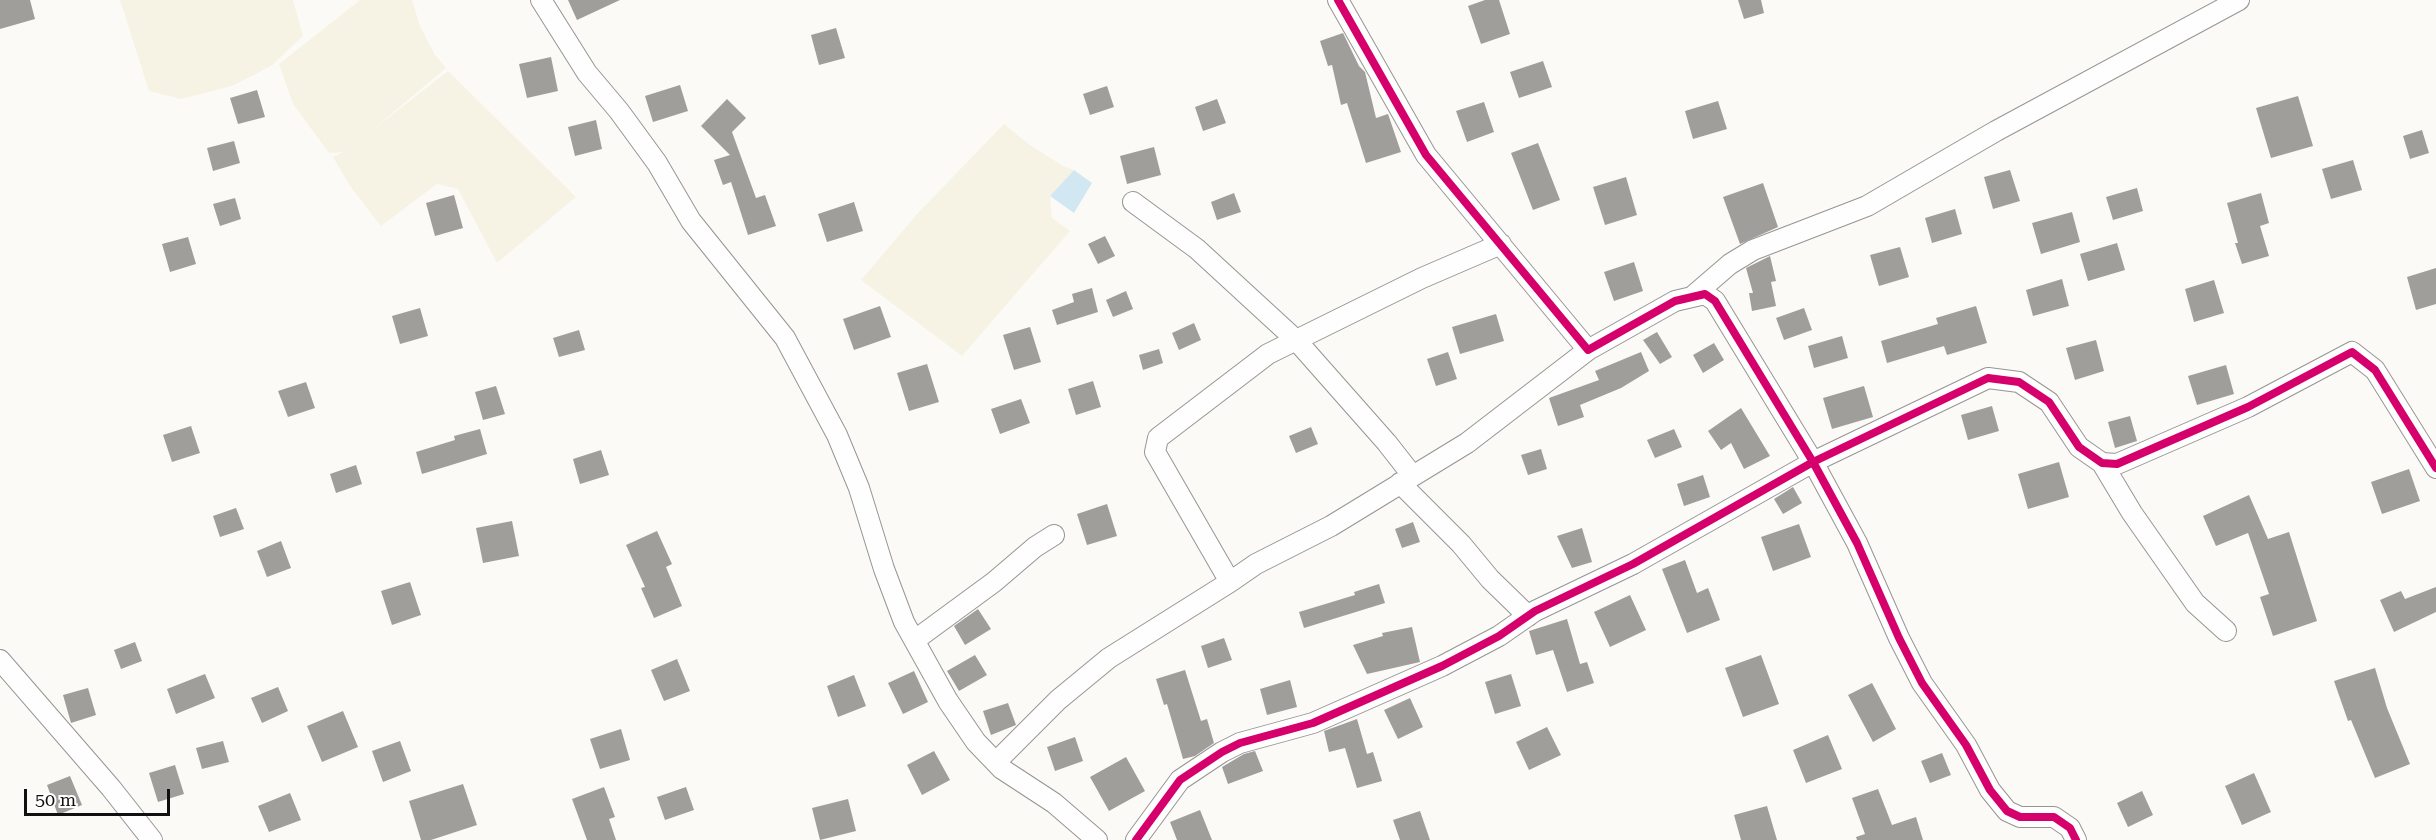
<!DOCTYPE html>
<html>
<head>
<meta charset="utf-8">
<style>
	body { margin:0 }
	#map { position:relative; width:2436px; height:840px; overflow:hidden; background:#fcfaf6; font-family:"Roboto Serif",serif }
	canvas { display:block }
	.scale { position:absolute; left:24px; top:789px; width:146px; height:27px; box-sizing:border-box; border:3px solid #101010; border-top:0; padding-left:8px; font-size:18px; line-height:21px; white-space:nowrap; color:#101010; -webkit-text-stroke:4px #fff; paint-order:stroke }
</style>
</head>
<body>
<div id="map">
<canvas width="2436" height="840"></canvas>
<div class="scale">50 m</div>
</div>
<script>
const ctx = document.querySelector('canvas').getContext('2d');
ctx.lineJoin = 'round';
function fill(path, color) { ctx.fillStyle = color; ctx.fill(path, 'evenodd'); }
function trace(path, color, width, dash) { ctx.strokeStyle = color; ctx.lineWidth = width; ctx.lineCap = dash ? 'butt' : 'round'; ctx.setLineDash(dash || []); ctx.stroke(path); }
fill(new Path2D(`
	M120,0H293L303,36L271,66L232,86L181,99L149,91Z
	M360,0H412L420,26L435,55L446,68L370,132L448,71L576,197L497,263L458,189L437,184L381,226L350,186L333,157L343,152L329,153L293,104L279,64Z
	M1004,124L1030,145L1063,166L1074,170L1050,196L1052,218L1070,231L962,356L861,280L918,213Z`), '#f6f3e4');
fill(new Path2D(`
	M1074,170L1092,183L1074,213L1050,196Z`), '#d1e7f1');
fill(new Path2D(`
	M0,0H30L35,19L0,29Z
	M568,0H620L577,20Z
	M1485,0H1499L1510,34L1481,44L1468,6Z
	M1738,0H1761L1764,13L1744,19Z
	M836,28L845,58L819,65L811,35Z
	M1343,33L1359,66L1365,72L1376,118L1388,114L1401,152L1366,163L1347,103L1341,105L1332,65L1328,66L1320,41Z
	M551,57L558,91L527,98L519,64Z
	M1543,61L1552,87L1519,98L1510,72Z
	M680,85L688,111L653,122L645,96Z
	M1107,86L1114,107L1090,115L1083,94Z
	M257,90L265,117L238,124L230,98Z
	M2298,96L2313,146L2271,158L2256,108Z
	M727,99L746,118L732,132L756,198L765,195L776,226L748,235L731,182L723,185L714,160L730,155L701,126Z
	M1217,99L1226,123L1203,131L1195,107Z
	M1718,101L1727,129L1693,139L1685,111Z
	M1484,102L1494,132L1467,142L1456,111Z
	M596,120L602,149L575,156L568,127Z
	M2422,130L2429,153L2410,159L2403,136Z
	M234,141L240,163L213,171L207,148Z
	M1538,143L1560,200L1533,210L1511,153Z
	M1154,147L1161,175L1127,184L1120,156Z
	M2353,160L2362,190L2331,199L2322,169Z
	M2010,170L2020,201L1993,209L1984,177Z
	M1626,177L1637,215L1605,225L1593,187Z
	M1763,183L1778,227L1740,244L1723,197Z
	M2137,188L2143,211L2113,220L2106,197Z
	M1234,193L1241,212L1217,220L1211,202Z
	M2261,193L2269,223L2260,226L2269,256L2242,264L2235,243H2238L2227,203Z
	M454,195L463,228L435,236L426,203Z
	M235,198L241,219L220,226L213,204Z
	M854,202L863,231L827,242L818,214Z
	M1955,209L1962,234L1932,243L1925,218Z
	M2072,212L2080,242L2041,254L2032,223Z
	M1105,236L1115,256L1098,264L1088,244Z
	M188,237L196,264L170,272L162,244Z
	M2117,243L2125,270L2088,281L2080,254Z
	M1900,247L1909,277L1879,286L1870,255Z
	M1770,256L1776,281L1771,282L1776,306L1752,311L1749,293H1753L1746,268Z
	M1634,262L1643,291L1614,301L1604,272Z
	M2436,268V304L2416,310L2407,277Z
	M2062,279L2069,306L2033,316L2026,290Z
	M2214,280L2224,313L2194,322L2185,289Z
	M1092,288L1098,312L1057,325L1052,310L1074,302L1072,294Z
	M1126,291L1133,309L1113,317L1106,300Z
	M880,306L891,337L854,350L843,319Z
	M1976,306L1987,343L1947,355L1944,346L1887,363L1881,341L1938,324L1936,318Z
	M420,308L428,336L400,344L392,316Z
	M1804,308L1812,330L1784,340L1776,318Z
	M1496,314L1504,341L1460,354L1452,327Z
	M1194,323L1201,340L1179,350L1172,333Z
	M1030,327L1041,362L1014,370L1003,335Z
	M579,330L585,350L559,357L553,338Z
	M1657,332L1672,357L1660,364L1643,340Z
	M1842,336L1848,358L1814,368L1808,346Z
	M2096,340L2104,371L2075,380L2066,348Z
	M1714,343L1724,360L1703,373L1693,355Z
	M1159,349L1163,363L1143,370L1139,355Z
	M1448,352L1457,379L1436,386L1427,359Z
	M1641,352L1649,371L1621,388L1580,405L1584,417L1558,426L1549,398L1599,380L1595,371Z
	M927,364L939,402L909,411L897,373Z
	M2226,365L2234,394L2197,405L2188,376Z
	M1093,381L1101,407L1076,415L1068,389Z
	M306,382L315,408L288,417L278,391Z
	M496,386L505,414L483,420L475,392Z
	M1864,386L1873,417L1832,429L1823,398Z
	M1021,399L1030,423L1000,434L991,409Z
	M1992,406L1999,431L1968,440L1961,415Z
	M1741,408L1770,456L1744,469L1731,443L1721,450L1708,431Z
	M2130,416L2137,441L2115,448L2108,422Z
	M191,426L200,453L172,462L163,435Z
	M1311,427L1318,444L1296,453L1289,436Z
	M480,429L487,454L422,474L416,452L455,440L454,436Z
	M1674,429L1682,447L1655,458L1647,440Z
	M1541,449L1547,469L1528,475L1521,455Z
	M601,450L609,475L580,484L573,459Z
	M2059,462L2069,497L2028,509L2018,474Z
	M356,465L362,484L336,493L330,474Z
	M2409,469L2420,501L2382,514L2371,482Z
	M1703,475L1710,497L1684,506L1677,484Z
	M1793,487L1802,503L1783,514L1774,499Z
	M2249,495L2268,539L2289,532L2317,621L2273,636L2260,597L2269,594L2248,533L2216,546L2203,516Z
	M1107,504L1117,536L1087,545L1077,514Z
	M236,508L244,529L220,537L213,516Z
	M512,521L519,556L483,563L476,528Z
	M1413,522L1420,542L1402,548L1395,529Z
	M1799,524L1811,557L1773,571L1761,537Z
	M1582,528L1592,562L1572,568L1557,536Z
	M657,531L672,564L666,567L682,606L654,618L641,588L645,587L626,545Z
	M281,541L291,568L267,577L257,551Z
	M1685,560L1697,593L1708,588L1720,620L1687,633L1662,569Z
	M410,582L421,615L392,625L381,591Z
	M1379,584L1385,603L1304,628L1299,612L1355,595L1354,592Z
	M2436,587V612L2394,632L2380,600L2401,591L2405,599Z
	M1630,595L1646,630L1610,647L1594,612Z
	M978,609L991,629L965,645L954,626Z
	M1567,619L1580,664L1587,662L1594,683L1567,692L1553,650L1536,655L1529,631Z
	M1412,627L1420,662L1367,674L1353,645L1383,636L1382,633Z
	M1224,638L1232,660L1208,668L1201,646Z
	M135,642L142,661L121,669L114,650Z
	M975,655L987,675L959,691L947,671Z
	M1761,655L1779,704L1743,717L1725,668Z
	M677,659L690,691L664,701L651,670Z
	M2375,668L2387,708L2410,764L2375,778L2351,720L2348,721L2334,681Z
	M1185,670L1201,721L1207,719L1214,743L1195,756L1183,759L1167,704L1164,705L1156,679Z
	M914,671L928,702L903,714L888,683Z
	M205,674L215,698L176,714L167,689Z
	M1511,674L1521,706L1495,714L1485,682Z
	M854,675L866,706L838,717L827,686Z
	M1290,680L1297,707L1267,715L1260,689Z
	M1872,683L1896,729L1873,742L1848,695Z
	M278,687L288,711L262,723L251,698Z
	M88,688L96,715L71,723L63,695Z
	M1410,698L1423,727L1398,739L1384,710Z
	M1008,703L1016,725L991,735L983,711Z
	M343,711L358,747L322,762L307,726Z
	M1357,719L1367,754L1373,752L1382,781L1357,788L1345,748L1329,752L1324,731Z
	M1547,727L1561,755L1529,770L1516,742Z
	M621,729L630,760L600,769L590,739Z
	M1828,735L1842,769L1806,783L1793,750Z
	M1075,737L1083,761L1055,771L1047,747Z
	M223,741L229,762L202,769L196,748Z
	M400,741L411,771L383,782L372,751Z
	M934,751L950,780L922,795L907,765Z
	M1255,751L1263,771L1228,784L1222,767L1244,754Z
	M1942,753L1951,775L1930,783L1921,761Z
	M1126,757L1145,791L1109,811L1090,777Z
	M175,765L184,794L158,802L149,773Z
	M2254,773L2271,812L2242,825L2225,786Z
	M70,776L82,805L58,815L47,785Z
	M463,784L477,825L431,840H421L409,801Z
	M604,787L615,817L609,819L616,840H587L572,799Z
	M686,787L694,810L665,820L657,797Z
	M1878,789L1892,825L1916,817L1923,840H1857L1856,837L1865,834L1852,798Z
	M2142,791L2153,815L2128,827L2117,803Z
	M290,793L301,820L269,832L258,806Z
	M848,799L856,831L820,840L812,808Z
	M1767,806L1777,840H1741L1734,815Z
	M1200,810L1212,840H1177L1170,822Z
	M1420,811L1430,840H1400L1393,820Z`), '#a09e9b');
const minor = new Path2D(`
	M541,0L587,73L619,111L657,163L691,221L785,338L837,435L859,488L884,569L904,622L948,701L976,742L1002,769L1054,803L1097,840
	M1338,0L1426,155L1588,350L1675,301L1705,294L1715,301L1813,462L1857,543L1899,638L1922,683L1966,745L1990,790L2007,811L2020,817H2054L2070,828L2076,840
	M1133,202L1197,249L1296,340L1387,443L1412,475
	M1694,295L1730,264L1753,250L1867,206L1996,131L2239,0
	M2102,463L2132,513L2195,603L2226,631
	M1400,483L1461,544L1490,579L1528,616
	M1230,582L1256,564L1331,526L1467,443L1588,350
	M915,640L994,582L1035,547L1054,535
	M0,660L111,788L152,840
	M996,762L1058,700L1109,658L1230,582L1155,452L1158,438L1268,354L1422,278L1501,244
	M1136,840L1180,780L1222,752L1240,743L1313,723L1442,666L1499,636L1535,611L1633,564L1813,462L1988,378L2019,382L2049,402L2079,447L2102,463L2117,464L2248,407L2352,352L2375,370L2436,468`);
trace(minor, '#969594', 22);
trace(minor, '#fffefe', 20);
trace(new Path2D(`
	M1338,0L1426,155L1588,350L1675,301L1705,294L1715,301L1813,462L1857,543L1899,638L1922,683L1966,745L1990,790L2007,811L2020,817H2054L2070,828L2076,840
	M1136,840L1180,780L1222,752L1240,743L1313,723L1442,666L1499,636L1535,611L1633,564L1813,462L1988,378L2019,382L2049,402L2079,447L2102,463L2117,464L2248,407L2352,352L2375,370L2436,468`), '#d6006c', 8);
</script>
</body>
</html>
